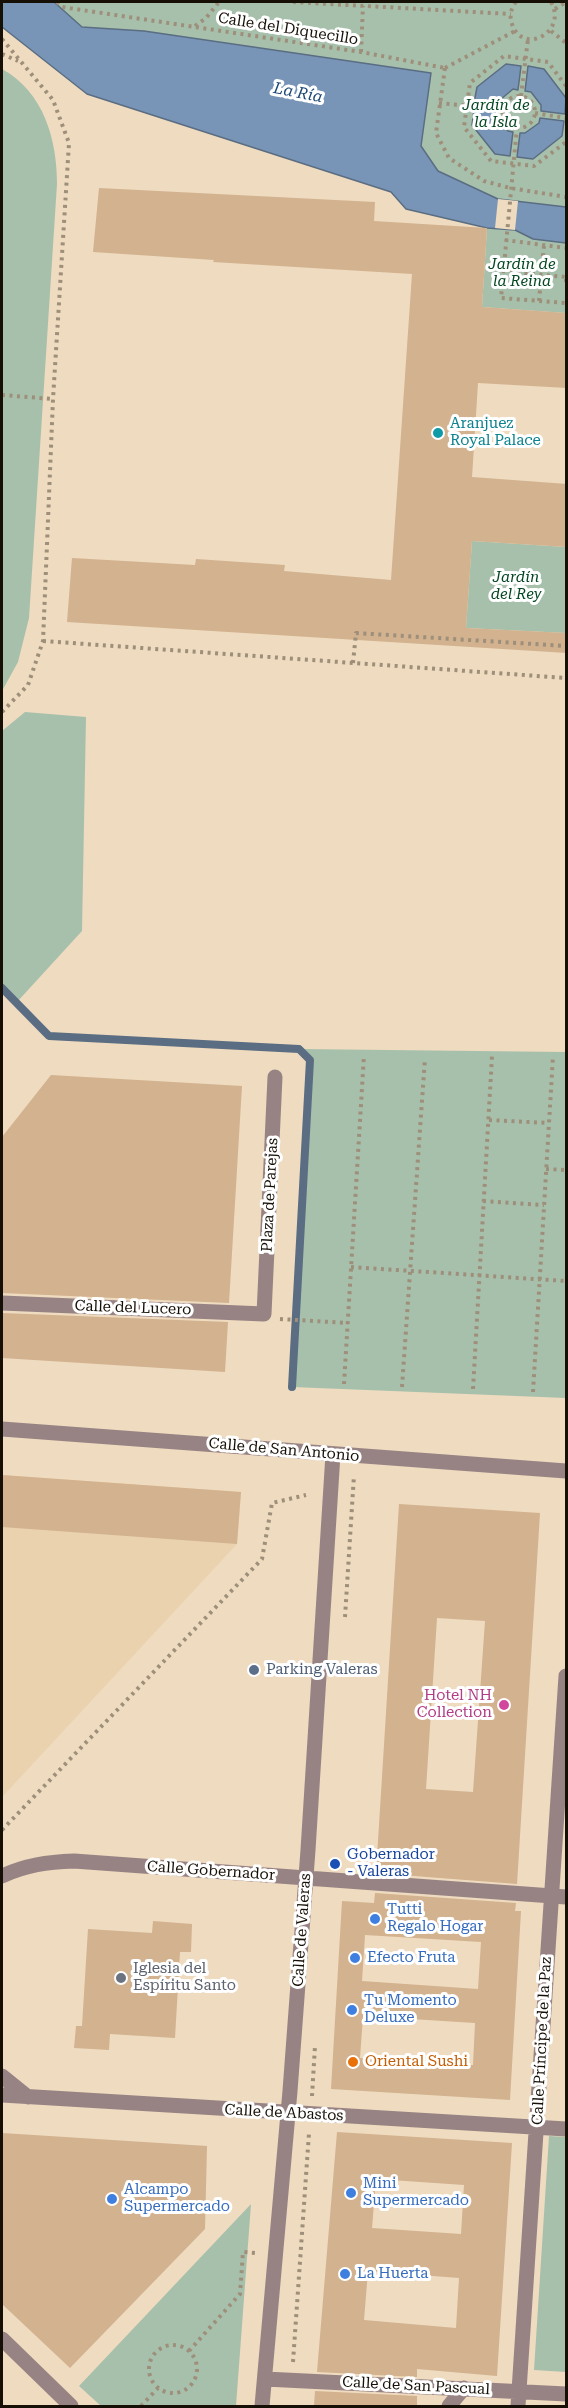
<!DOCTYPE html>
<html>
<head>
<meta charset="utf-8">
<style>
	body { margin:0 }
	#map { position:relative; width:568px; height:2408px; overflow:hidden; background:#efdbbf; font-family:"Roboto Serif",serif }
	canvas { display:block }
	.frame { position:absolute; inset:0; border:3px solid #150f06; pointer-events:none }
</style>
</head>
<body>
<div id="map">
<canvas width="568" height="2408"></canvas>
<div class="frame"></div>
</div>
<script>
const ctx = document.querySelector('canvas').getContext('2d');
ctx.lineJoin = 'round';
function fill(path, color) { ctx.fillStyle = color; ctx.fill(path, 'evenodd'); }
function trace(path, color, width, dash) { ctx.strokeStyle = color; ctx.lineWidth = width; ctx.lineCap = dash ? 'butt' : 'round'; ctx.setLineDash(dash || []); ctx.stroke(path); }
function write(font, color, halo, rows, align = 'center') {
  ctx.font = font + ' "Roboto Serif",serif'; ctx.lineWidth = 6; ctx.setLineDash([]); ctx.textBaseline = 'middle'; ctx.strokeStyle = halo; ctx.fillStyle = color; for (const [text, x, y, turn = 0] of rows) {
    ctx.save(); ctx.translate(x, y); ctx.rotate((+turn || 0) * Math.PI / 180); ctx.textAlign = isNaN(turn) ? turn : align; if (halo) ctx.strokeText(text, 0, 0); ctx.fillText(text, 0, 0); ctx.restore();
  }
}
fill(new Path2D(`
	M2,1475L241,1492L237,1544L2,1797Z`), '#ead2af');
fill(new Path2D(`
	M53,2H566V207L498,199L438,171L421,146L431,73L144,31L82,27Z
	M2,69C44,92 57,140 57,184L29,618L18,662L2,691Z
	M487,228L515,230L533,239L566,243V313L482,307Z
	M472,541L566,547V633L466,628Z
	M25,712L86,717L82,931L17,1002L2,988V731Z
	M299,1049L566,1052V1398L292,1387L310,1073V1060Z
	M549,2136L566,2137V2372L534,2370Z
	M251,2204L236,2406H101L79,2386Z`), '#a7c0ac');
const water = new Path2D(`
	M2,2H54L82,27L144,31L431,73L421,146L438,171L498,199L566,207V243L533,239L515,230L487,228L406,209L391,192L87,94L2,27Z
	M506,64L521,66L518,90L513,89L500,100L499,106L474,103L477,87Z
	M528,66L544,69L566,98L565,114L541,111V105L531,92L525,91Z
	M474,110L498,113V118L508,131L513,132L510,156L495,154L472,125Z
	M540,118L564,121L562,136L533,159L517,157L520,133H525L539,123Z`);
fill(water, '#7895b7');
trace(water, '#5a6d82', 1.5);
fill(new Path2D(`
	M498,199L518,201L515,230L495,228Z`), '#efdbbf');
trace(new Path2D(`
	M2,988L49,1036L299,1049L310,1060L292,1387`), '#5a6d82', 8);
fill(new Path2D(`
	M99,188L375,202L374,221L487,228L482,307L567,313V388L478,383L472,477L567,484V547L472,541L466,628L567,633V653L67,622L72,558L195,565L196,559L285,565L284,571L391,580L412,274L213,262L214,260L93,252Z
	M51,1075L242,1086L229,1303L2,1293V1137Z
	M2,1313L228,1322L225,1372L2,1358Z
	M2,1475L241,1492L237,1544L2,1527Z
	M399,1504L540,1513L517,1884L376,1873ZM437,1618L485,1621L473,1792L426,1789Z
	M375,1893L516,1903L515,1911H521L510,2100L331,2089L342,1901L374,1903ZM365,1935L481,1942L478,1989L362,1981ZM363,2016L475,2023L473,2065L360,2058Z
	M153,1921L192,1924L191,1952H180L175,2038L110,2034L109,2050L74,2048L76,2026H82L88,1929L152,1933Z
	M337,2132L512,2143L497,2376L417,2369V2377L317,2372ZM376,2179L464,2185L461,2234L372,2228ZM368,2271L459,2278L456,2328L364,2320Z
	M2,2133L207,2146L205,2229L70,2368L2,2304Z
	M315,2391L417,2396V2406H314Z`), '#d2b28f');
trace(new Path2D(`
	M57,2L62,7L361,52L445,68
	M293,2L511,14
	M516,2C511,8 509,16 512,24C523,56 568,32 551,2
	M555,9L566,2
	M195,26L206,18L219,2
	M551,31L566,43
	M2,39L53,100L69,143L53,399L43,641L28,685L2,712
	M361,52L363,6
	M2,54L18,61
	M445,68L436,133L449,158L484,181L510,188L566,197
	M445,68L515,31
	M566,86L548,62L504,56L470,83L464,127L491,161L534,166L566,142
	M503 112a16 16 0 1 1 32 0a16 16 0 1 1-32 0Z
	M521,96L528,39
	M439,103L503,109
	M535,113L566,118
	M517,127L501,298L566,303
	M505,240L566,248
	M502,271L566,277
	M566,279V285
	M539,301L544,245
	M2,395L53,399
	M43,641L566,678
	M353,663L356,633L566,646
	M489,1120L549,1123
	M546,1169L566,1170
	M483,1201L544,1205
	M351,1267L566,1281
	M280,1319L348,1323
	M344,1384L364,1055
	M402,1387L425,1058
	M473,1389L492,1056
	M533,1392L553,1056
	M345,1617L354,1475
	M2,1830L262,1559L272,1503L306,1495
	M312,2096L315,2046
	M149 2369a24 24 0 1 1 48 0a24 24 0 1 1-48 0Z
	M189,2351L240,2294L243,2252L256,2253
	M293,2362L309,2133
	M141,2406L158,2388`), '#9e8f7a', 4, [3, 4.5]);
trace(new Path2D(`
	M2,1303L264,1314L275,1077
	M2,1429L566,1471
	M2,1876C26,1865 47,1862 74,1861L566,1897
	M2,2076L28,2097
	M2,2095L566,2129
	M2,2339L71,2406
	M265,2379L566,2394
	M262,2406L290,2091L308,1850L333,1454
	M449,2406L464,2388
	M518,2406L566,1676`), '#988384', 15);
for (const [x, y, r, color] of [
	[438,433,6,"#0f9aa8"],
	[254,1670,6,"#5c6f8a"],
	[504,1705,6,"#d1479c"],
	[335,1864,6,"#1a4fb4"],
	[375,1919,6,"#3f7fe0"],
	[355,1958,6,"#3f7fe0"],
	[121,1978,6,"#6b7280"],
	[352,2010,6,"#3f7fe0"],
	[353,2062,6,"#e8710a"],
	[351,2193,6,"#3f7fe0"],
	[112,2199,6,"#3f7fe0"],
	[345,2274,6,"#3f7fe0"]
]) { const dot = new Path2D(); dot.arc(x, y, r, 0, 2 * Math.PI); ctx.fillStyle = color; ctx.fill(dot); trace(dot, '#fff', 2); }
write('15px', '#150f06', '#fff', [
	["Calle del Diquecillo",288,29,9],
	["Plaza de Parejas",270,1195,-87],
	["Calle del Lucero",133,1308,2],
	["Calle de San Antonio",284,1450,5],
	["Calle Gobernador",211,1871,4],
	["Calle de Valeras",302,1930,-86],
	["Calle Príncipe de la Paz",542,2041,-87],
	["Calle de Abastos",284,2113,3],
	["Calle de San Pascual",416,2386,3]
]);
write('italic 15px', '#034620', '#fff', [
	["Jardín de",496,106],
	["la Isla",496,123],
	["Jardín de",522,265],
	["la Reina",522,282],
	["Jardín",516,578],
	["del Rey",516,595]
]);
write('15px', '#0d838f', '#fff', [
	["Aranjuez",450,424],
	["Royal Palace",450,441]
], 'left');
write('15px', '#4e5e75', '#fff', [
	["Parking Valeras",266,1670]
], 'left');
write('15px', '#b23c85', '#fff', [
	["Hotel NH",492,1696],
	["Collection",492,1713]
], 'right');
write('15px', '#164399', '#fff', [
	["Gobernador",347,1855],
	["- Valeras",347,1872]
], 'left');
write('15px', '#366cbe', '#fff', [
	["Tutti",387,1910],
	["Regalo Hogar",387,1927],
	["Efecto Fruta",367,1958],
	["Tu Momento",364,2001],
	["Deluxe",364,2018],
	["Mini",363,2184],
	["Supermercado",363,2201],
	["Alcampo",124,2190],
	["Supermercado",124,2207],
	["La Huerta",357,2274]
], 'left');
write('15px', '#5b616d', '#fff', [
	["Iglesia del",133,1969],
	["Espíritu Santo",133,1986]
], 'left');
write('15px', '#c56008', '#fff', [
	["Oriental Sushi",365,2062]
], 'left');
write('italic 16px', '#1e4875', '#fff', [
	["La Ría",298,93,11]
]);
</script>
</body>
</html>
